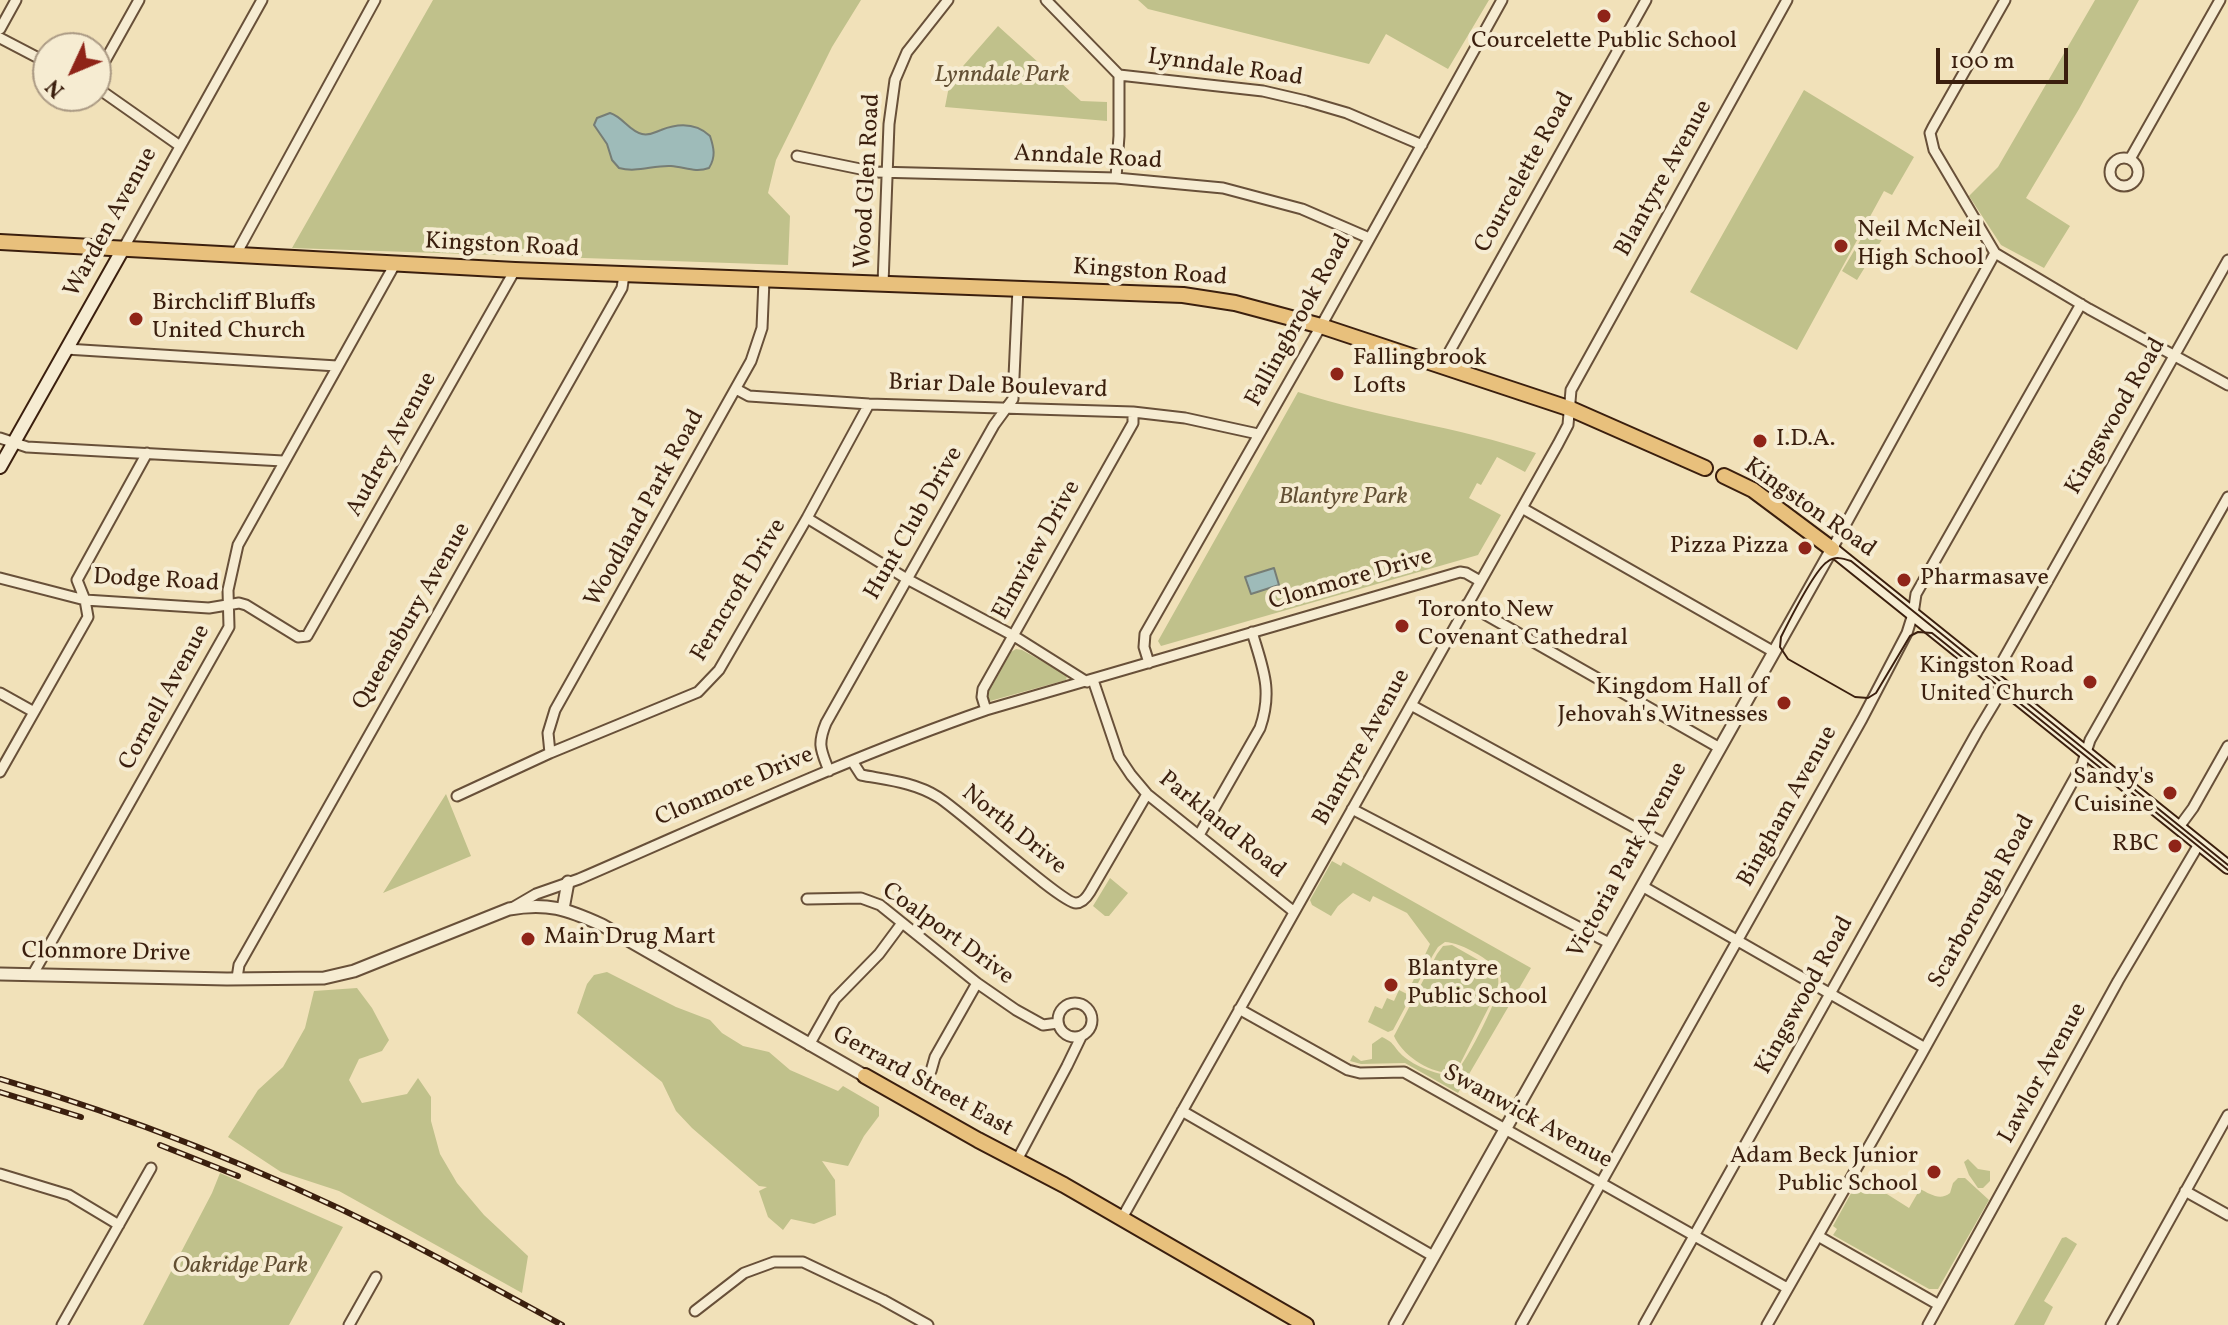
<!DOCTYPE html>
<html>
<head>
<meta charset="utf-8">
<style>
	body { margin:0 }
	#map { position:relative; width:2228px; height:1325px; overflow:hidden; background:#f1e1b9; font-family:Vollkorn,serif }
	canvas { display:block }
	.north { position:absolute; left:32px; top:32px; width:80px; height:80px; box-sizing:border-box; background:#f6ecd2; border:2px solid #ab9a84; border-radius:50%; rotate:226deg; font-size:22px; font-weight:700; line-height:32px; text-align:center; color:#3b1f0e }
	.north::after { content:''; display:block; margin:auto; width:28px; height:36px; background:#8f2418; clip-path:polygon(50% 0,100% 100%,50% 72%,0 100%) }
	.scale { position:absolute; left:1936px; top:48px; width:132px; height:36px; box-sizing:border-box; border:4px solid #3b1f0e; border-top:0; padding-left:10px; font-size:24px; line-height:28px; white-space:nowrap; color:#3b1f0e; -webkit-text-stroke:6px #f6ecd2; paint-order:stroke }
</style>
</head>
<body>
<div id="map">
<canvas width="2228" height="1325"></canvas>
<div class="north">N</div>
<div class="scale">100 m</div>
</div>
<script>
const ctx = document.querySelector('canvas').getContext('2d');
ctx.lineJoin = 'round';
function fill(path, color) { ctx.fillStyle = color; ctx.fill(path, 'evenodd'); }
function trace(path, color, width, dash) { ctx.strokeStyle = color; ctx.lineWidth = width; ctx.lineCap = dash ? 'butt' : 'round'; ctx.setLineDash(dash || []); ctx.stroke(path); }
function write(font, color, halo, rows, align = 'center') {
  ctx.font = font + ' Vollkorn,serif'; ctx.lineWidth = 8; ctx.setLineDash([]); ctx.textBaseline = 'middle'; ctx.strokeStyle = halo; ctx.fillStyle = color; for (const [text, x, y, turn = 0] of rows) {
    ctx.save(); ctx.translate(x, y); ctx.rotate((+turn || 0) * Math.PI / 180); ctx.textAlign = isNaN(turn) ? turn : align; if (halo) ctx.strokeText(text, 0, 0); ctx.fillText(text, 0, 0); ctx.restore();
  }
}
fill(new Path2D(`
	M433,0H861L832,47L776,160L768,193L790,216L788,265L292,248Z
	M1138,0H1489L1448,69L1386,34L1369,64L1148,9Z
	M2095,0H2139L2079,109L2026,198L2070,226L2044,268L2001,245L1969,196L1998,167Z
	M998,26L1081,101L1107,102V121L945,107L950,81Z
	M1804,90L1914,157L1892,195L1884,191L1797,350L1690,292Z
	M1870,224L1886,233L1857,280L1842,271Z
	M1298,392C1376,417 1458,427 1536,453L1525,472L1497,457L1481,485L1477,483L1469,498L1501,515L1478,555L1161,646L1158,641Z
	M1016,649L1022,650L1063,673L1067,676L1066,680L990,701L987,698L988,693L1011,652Z
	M446,794L471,856L383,893Z
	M1332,861L1341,866L1343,862L1531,968L1458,1093L1405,1063L1361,1064L1350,1061L1353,1055L1361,1061L1372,1059V1044L1382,1037C1394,1043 1392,1044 1400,1053C1411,1065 1438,1076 1453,1075C1464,1068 1502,992 1501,979C1500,963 1460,942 1445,942L1438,947L1433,955L1393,1030L1388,1032L1368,1022L1375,1006L1382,1009L1387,998L1394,1001L1399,990L1407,994L1430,944L1407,913L1373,896L1370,902L1353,893L1338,906L1331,916L1312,905L1310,900Z
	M1110,878L1128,893L1109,916H1105L1093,906Z
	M1452,945L1494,969C1500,976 1499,985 1496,993L1460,1064L1454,1072C1432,1076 1402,1055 1394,1036L1437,954L1443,946Z
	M607,972L676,1007L710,1020L722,1033L743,1046L769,1052L790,1070L838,1091L843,1086L879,1107V1116L864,1136L848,1166L822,1161L835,1180L836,1215L814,1224L791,1219L783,1230L768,1217L759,1191L767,1187L759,1186L692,1128L676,1111L662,1082L577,1013L587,984L594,975Z
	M357,988L372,1008L389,1040L382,1051L359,1059L349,1080L362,1103L407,1094L418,1078L431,1097V1121L440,1154L457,1183L484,1215L528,1256L522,1293L339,1191L281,1172L228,1137L258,1090L283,1067L305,1028L314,991Z
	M1968,1159L1978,1169L1990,1171V1181L1983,1188H1978L1969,1175L1964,1162Z
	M220,1173L343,1227L289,1325H143L212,1193Z
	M1860,1177L1909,1208L1920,1189C1930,1194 1940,1201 1950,1193L1953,1183L1958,1178H1965L1989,1200L1938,1289H1929L1833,1235L1837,1229L1833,1226Z
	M2066,1237L2077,1244L2044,1301L2053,1307L2044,1325H2014L2062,1238Z`), '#c0c18b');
const water = new Path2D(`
	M610,113C623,117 629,131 642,134C650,136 655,132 661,130C679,123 696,123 710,136C714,148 716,157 709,168C695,173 685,167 671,166C653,165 637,173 619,168L612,160L607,144L594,125L597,118Z
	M1274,568L1279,585L1251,594L1245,577Z`);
fill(water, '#9ebbb9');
trace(water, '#767d75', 2);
const minor = new Path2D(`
	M1046,0L1119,75L1263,91L1306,101L1347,113L1422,145
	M2005,0L1933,127L1930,133L1934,150L1995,253L2089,309L2228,385
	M0,29L16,0
	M0,38L48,63
	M96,77L139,0
	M96,87L180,146
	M797,156L875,172L1116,178L1223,188L1302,209L1369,238
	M2110 172a14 14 0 1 1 28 0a14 14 0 1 1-28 0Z
	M2130,159L2220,0
	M1116,178L1119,136V75
	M123,249L262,0
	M235,256L375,0
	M883,284L889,124L895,80L907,52L948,0
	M66,349L337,366
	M1442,365L1646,0
	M736,389L749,396L869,404L1133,412L1185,418L1258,434
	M0,438L27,447L283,461
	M1522,508L1774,652
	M807,518L907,579L1014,636L1087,682
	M1832,549L1995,253
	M0,578L85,600L209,608L239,603L246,605L298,637L307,636L515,270
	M1467,604L1718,747
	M1149,663L1144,647L1145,634L1321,326L1502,0
	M1993,678L2228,260
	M1093,680L1119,757L1131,775L1147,794L1293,911
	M0,693L34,712
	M1411,705L1665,844
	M986,710L982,697L983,689L1133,423V412
	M550,753L548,733L555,710L751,361L762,328L764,280
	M852,761L861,775C887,780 914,782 938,797C961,811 1061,903 1076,903C1083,903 1087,897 1090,892L1147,794
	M829,771C821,750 817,745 826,723L994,425L1013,399L1018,288
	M0,772L88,617L85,600L77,580L147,453
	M457,796L550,753L698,692L719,670L807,518L869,404
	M1352,809L1609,943
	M2179,827L2193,808L2228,746
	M1199,835L1260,728C1273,690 1263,669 1252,632
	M1642,886L1925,1048
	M807,899L861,898L880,905L977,983L1016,1010L1043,1025L1058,1023
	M512,908L536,894L579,879C713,821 847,758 986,710L1460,572L1466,573L1480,581
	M33,974L229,627L228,590L238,545L395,264
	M237,978L239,965L622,288L624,275
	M1058 1020a17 17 0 1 1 34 0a17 17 0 1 1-34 0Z
	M1239,1009L1348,1070L1360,1073L1404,1072L1787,1288
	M809,1045L835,999L879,954L902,923
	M931,1071L935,1057L977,983
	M1182,1111L1433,1256
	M1017,1160L1067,1066L1081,1037
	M0,1174L69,1195L119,1225
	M2185,1191L2228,1215
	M1122,1218L1558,444L1568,425L1571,390L1787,0
	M1818,1236L1939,1305
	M695,1311L744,1273L774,1262H803L883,1300L928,1325
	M62,1325L151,1168
	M349,1325L376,1277
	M1521,1325L1862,719L1907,633L1913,614L1916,594L2081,304
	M1644,1325L1977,732L2004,687
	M1767,1325L1920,1057L2082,765L2090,740L2228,497
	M1928,1325L2118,981L2199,844
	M2111,1325L2228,1115`);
const tertiary = new Path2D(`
	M563,909L568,882
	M0,974L227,979L324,978L354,971L509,909C547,902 567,909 602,925L865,1076
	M1395,1325L1832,549`);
const secondary = new Path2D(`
	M0,467L123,249
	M1832,549L2228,867`);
const primary = new Path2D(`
	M0,242L515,270L1183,295L1235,303L1321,326L1571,409L1705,468
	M1724,476L1753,490L1832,549
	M865,1076L978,1140L1064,1185L1306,1325`);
trace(minor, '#685039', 13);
trace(tertiary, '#685039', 15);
trace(secondary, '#3b1f0e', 16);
trace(primary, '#3b1f0e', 18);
trace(minor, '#f6ecd2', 9);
trace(tertiary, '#f6ecd2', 11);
trace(secondary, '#f6ecd2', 12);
trace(primary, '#e8c07c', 14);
trace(new Path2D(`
	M2228,865L1851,561C1842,558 1835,556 1827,562C1814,571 1789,621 1781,637L1780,647L1788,659L1855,697L1868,698L1876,693L1910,636L1918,632L1932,633L2228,870`), '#3b1f0e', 2);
const rail = new Path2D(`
	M0,1079C134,1118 265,1171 390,1233C448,1262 505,1294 562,1325
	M0,1092L81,1117
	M160,1145L238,1176`);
trace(rail, '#3b1f0e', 6);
trace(rail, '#f6ecd2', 3, [9]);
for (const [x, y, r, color] of [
	[1604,16,8,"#8f2418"],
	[1841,246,8,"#8f2418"],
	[136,319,8,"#8f2418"],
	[1337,374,8,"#8f2418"],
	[1760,441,8,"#8f2418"],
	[1805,548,8,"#8f2418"],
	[1904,580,8,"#8f2418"],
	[1402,626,8,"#8f2418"],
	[2090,682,8,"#8f2418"],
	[1784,703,8,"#8f2418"],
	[2170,793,8,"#8f2418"],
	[2175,846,8,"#8f2418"],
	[528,939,8,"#8f2418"],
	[1391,985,8,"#8f2418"],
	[1934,1172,8,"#8f2418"]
]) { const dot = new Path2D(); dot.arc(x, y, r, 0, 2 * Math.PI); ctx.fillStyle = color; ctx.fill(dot); trace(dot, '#f6ecd2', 3); }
write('24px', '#3b1f0e', '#f6ecd2', [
	["Courcelette Public School",1604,43,"center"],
	["Neil McNeil",1857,232],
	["High School",1857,260],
	["Birchcliff Bluffs",152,305],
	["United Church",152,333],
	["Fallingbrook",1353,360],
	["Lofts",1353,388],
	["I.D.A.",1776,441],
	["Pizza Pizza",1789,548,"right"],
	["Pharmasave",1920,580],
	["Toronto New",1418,612],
	["Covenant Cathedral",1418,640],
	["Kingston Road",2074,668,"right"],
	["United Church",2074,696,"right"],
	["Kingdom Hall of",1768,689,"right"],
	["Jehovah's Witnesses",1768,717,"right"],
	["Sandy's",2154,779,"right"],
	["Cuisine",2154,807,"right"],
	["RBC",2159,846,"right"],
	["Main Drug Mart",544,939],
	["Blantyre",1407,971],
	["Public School",1407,999],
	["Adam Beck Junior",1918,1158,"right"],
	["Public School",1918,1186,"right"]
], 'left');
write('24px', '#3b1f0e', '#f6ecd2', [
	["Lynndale Road",1225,69,8],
	["Anndale Road",1088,159,3],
	["Courcelette Road",1526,173,-61],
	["Blantyre Avenue",1665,179,-61],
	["Wood Glen Road",869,181,-87],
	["Warden Avenue",112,223,-61],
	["Kingston Road",502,247,3],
	["Kingston Road",1150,274,4],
	["Fallingbrook Road",1300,321,-61],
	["Briar Dale Boulevard",998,388,2],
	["Kingswood Road",2117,417,-60],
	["Audrey Avenue",393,445,-61],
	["Woodland Park Road",646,509,-61],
	["Kingston Road",1809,509,35],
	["Hunt Club Drive",915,524,-60],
	["Elmview Drive",1038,551,-61],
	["Clonmore Drive",1351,581,-16],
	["Dodge Road",156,582,3],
	["Ferncroft Drive",740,591,-59],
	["Queensbury Avenue",413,617,-60],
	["Cornell Avenue",166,698,-61],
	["Blantyre Avenue",1363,748,-61],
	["Clonmore Drive",735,788,-23],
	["Bingham Avenue",1789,807,-61],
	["Parkland Road",1221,826,39],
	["North Drive",1013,831,39],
	["Victoria Park Avenue",1629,861,-61],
	["Scarborough Road",1983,902,-61],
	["Coalport Drive",947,935,36],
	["Clonmore Drive",106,954,1],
	["Kingswood Road",1806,996,-61],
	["Lawlor Avenue",2044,1074,-61],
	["Gerrard Street East",922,1083,29],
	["Swanwick Avenue",1527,1118,29]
]);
write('italic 24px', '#635034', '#f6ecd2', [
	["Lynndale Park",1002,77],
	["Blantyre Park",1343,499],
	["Oakridge Park",240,1268]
]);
</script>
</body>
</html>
